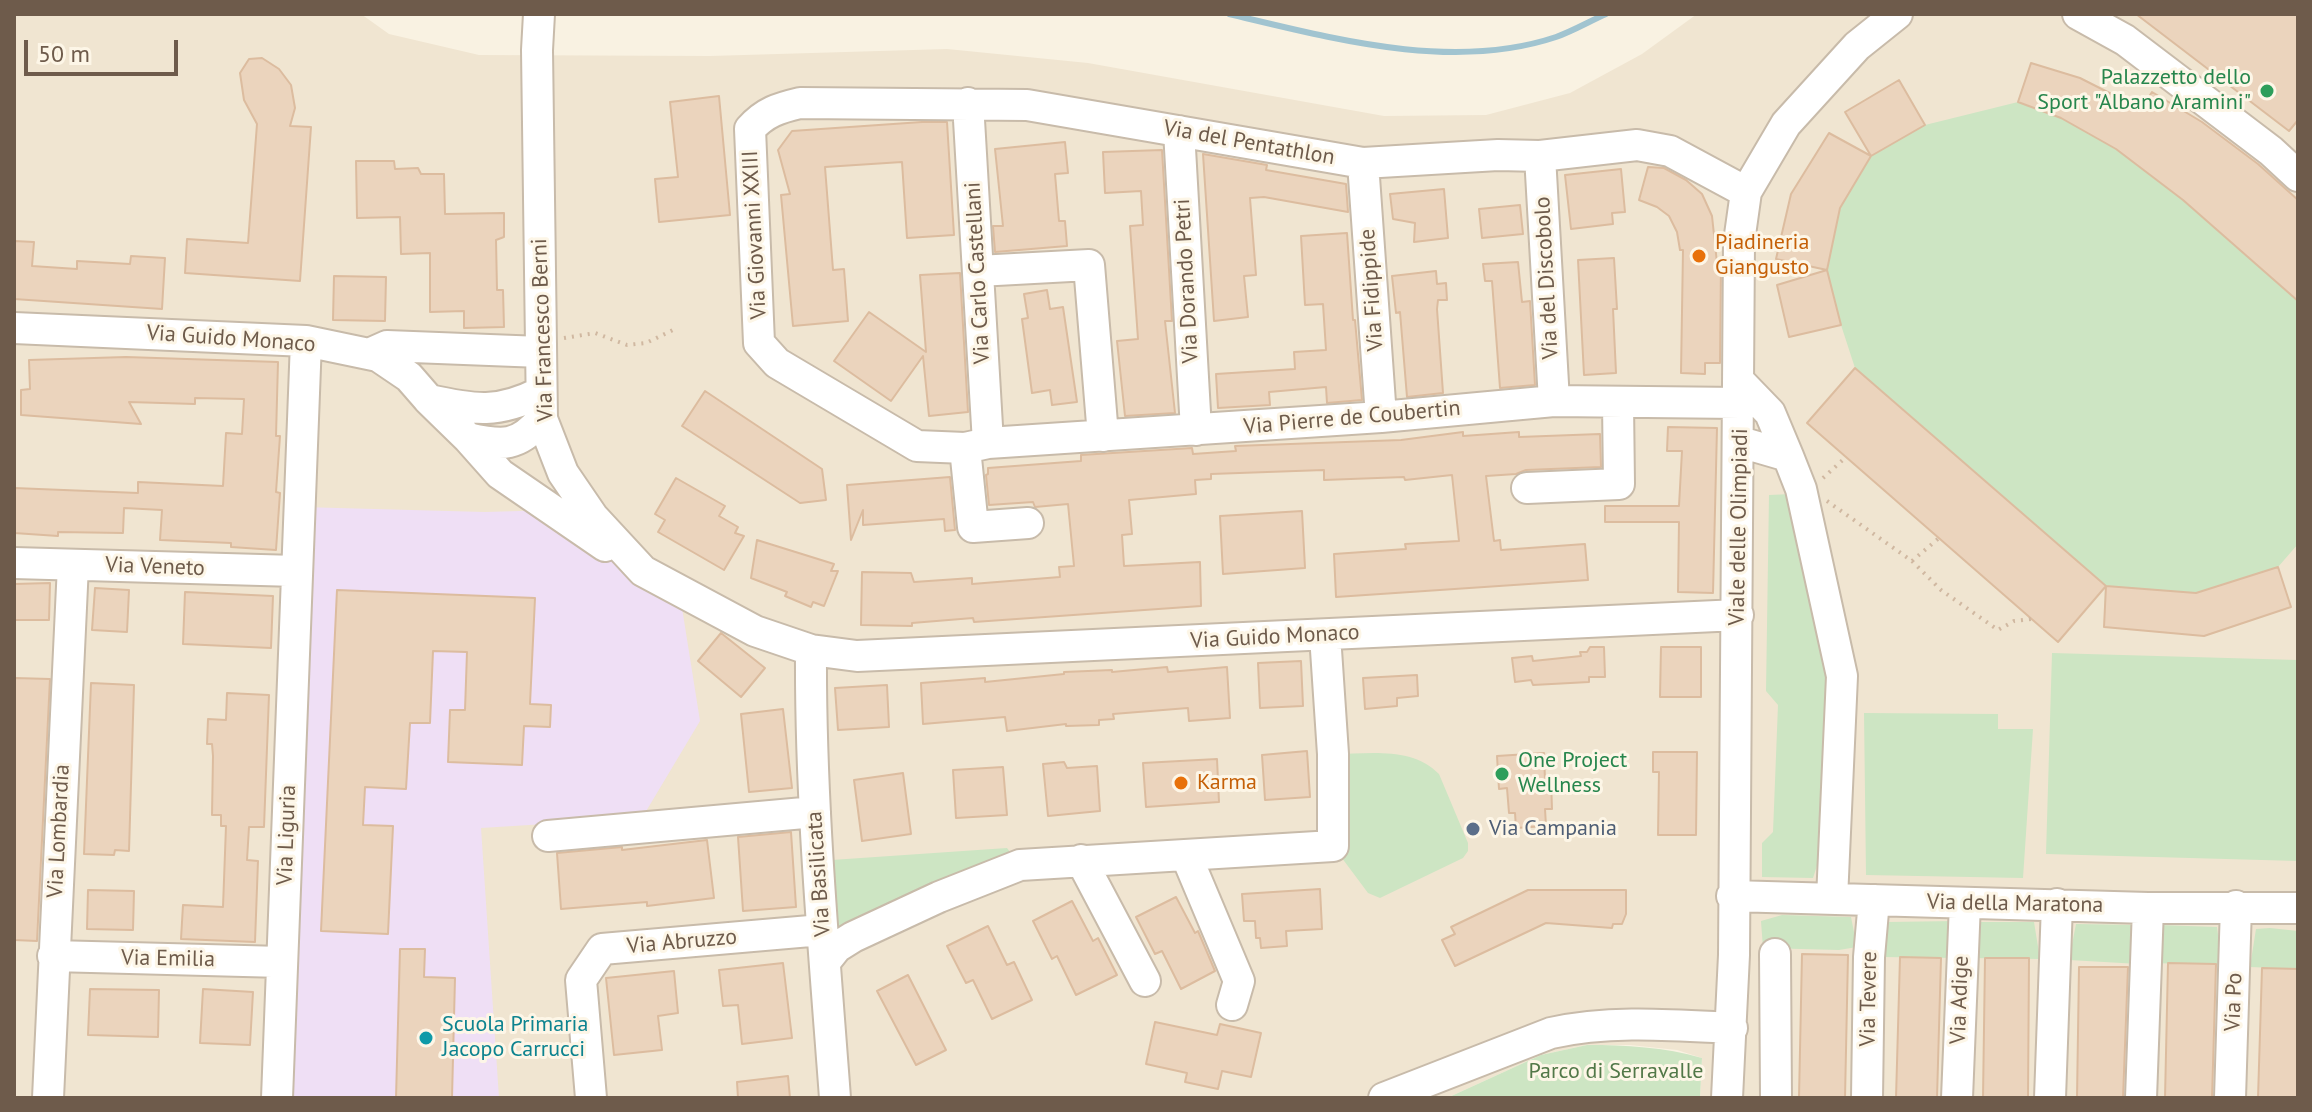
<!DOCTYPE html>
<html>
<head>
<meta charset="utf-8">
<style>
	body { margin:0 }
	#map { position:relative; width:2312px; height:1112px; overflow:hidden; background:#f9f2e2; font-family:"PT Sans",sans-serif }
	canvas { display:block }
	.frame { position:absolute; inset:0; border:16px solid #6e5b4b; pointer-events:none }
	.scale { position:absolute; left:24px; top:40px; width:154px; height:36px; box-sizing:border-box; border:4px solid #6e5b4b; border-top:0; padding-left:10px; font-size:24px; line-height:28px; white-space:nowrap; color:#6e5b4b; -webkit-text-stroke:6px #fdf6e7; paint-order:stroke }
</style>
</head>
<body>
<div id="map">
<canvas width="2312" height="1112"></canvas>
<div class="frame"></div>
<div class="scale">50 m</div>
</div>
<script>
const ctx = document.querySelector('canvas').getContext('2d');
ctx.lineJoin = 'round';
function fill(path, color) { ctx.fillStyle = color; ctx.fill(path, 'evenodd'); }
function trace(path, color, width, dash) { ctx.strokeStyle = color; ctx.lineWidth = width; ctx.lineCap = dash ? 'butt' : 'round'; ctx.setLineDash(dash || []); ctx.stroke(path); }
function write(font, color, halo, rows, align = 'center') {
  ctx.font = font + ' "PT Sans",sans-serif'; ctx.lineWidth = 6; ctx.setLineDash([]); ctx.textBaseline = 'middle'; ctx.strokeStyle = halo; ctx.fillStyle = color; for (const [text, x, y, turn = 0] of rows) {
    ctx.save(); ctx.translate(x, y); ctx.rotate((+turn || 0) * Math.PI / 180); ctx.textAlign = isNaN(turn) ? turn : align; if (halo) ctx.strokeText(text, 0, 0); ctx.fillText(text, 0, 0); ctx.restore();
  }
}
fill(new Path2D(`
	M14,14H361L389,34L479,55L710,56L947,49L1088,63L1384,116L1486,115L1570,93L1642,54L1697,14H2298V1098H1700L1702,1058L1677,1050L1630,1045H1587L1541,1055L1447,1098H14Z`), '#f0e5d1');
fill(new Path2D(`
	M301,507L485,512L554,510L679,589L700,721L642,818L481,828L499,1098H277Z`), '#efdff5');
fill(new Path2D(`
	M2031,63L2080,78L2141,108L2152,92C2205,124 2252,158 2298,200V544L2278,567L2291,607L2209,634L2104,627L2105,587L2058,642L1807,423L1855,368L1841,325L1789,337L1777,285L1825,270L1776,259L1798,183L1829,133L1870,155L1845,112L1899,80L1925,125L2018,102Z
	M1792,494L1830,686L1826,838L1813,878L1762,877V843L1773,832L1778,705L1766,691L1769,495Z
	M2052,653L2298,660V861L2046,854Z
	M1864,713L1998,714V729H2033L2023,878L1866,875Z
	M1333,754C1368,754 1412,746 1439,774L1468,843V851L1463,858L1380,898L1368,893L1333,846Z
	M1007,848L1020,865L837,947L817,861Z
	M1782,915L1851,917L1857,947L1839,950L1763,948L1761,921Z
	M1956,921V958L1882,957L1888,922Z
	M1970,922H2034L2040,959L1969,958Z
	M2076,924L2138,925L2139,964L2069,960Z
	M2158,925L2217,927L2222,965L2152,963Z
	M2270,928L2298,931V969L2250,967L2256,929Z
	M1587,1045C1626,1045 1664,1047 1702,1058L1700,1098H1447L1541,1055Z`), '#cde5c3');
trace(new Path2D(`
	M1229,14C1331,38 1452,72 1556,37C1573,31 1590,21 1606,14`), '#a1c4d0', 6);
const building = new Path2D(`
	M2136,14H2298V120L2289,131Z
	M262,58L279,69L291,85L295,108L290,126L311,127L300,281L185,273L187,239L248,243L257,124L244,100L240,73L249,59Z
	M2031,63L2080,78L2141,109L2152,92L2202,122L2258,164L2298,200V301L2183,200L2116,149L2061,118L2018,102Z
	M1899,80L1925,125L1871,156L1845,112Z
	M719,96L730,215L659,222L655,179L678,177L670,102Z
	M922,122H947L954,235L907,238L902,162L825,167L833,270L844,269L848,321L793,326L781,195L790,194L778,150L792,131Z
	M1829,133L1871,156L1840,208L1827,270L1776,259L1791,194Z
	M1065,142L1068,173L1055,174L1059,221H1065L1067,246L995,252L993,226H1003L995,149Z
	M1162,150L1172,321H1165L1175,413L1125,416L1117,341L1138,339L1130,226L1143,225L1141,191L1105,193L1103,152Z
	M1203,154L1267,165L1266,170L1346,184L1348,212L1264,197L1250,198L1256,275L1244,276L1248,317L1214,321Z
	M356,161H394L395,169L418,168L421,174H444L445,214L504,213V237L496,240L497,290H503L504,327L464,328V311L430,312V253L401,254L400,217L357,218Z
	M1648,167L1664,168L1686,180L1702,194L1712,216L1717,263H1721L1720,363H1705V374L1681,373L1683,250H1680L1677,232L1669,216L1657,207L1639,200Z
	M1621,169L1625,212L1612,213L1613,224L1571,229L1565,175Z
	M1444,189L1448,238L1414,242L1415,223L1393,219L1390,194Z
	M1520,205L1523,234L1482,238L1479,209Z
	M1347,233L1353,320H1355L1362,400L1327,403L1326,387L1269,392L1270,405L1218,408L1216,374L1295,369L1294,352L1326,350L1323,304L1305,305L1301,236Z
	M14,241L34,242L32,266L77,269V261L130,264L131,256L165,258L162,309L14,299Z
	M1614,258L1617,309H1613L1616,373L1584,375L1578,260Z
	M1518,262L1522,302L1530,301L1535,385L1500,388L1492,281H1485L1483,264Z
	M1827,270L1841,325L1789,337L1777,285Z
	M1436,271L1437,284L1446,283L1447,300H1438L1437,309L1443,393L1407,397L1400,312L1396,313L1392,276Z
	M960,273L968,412L929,416L923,356L891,401L834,361L869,312L926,352L920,275Z
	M334,276L386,277L385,321L333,320Z
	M1047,290L1050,309L1063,307L1077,402L1052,405L1050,390L1032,393L1022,319L1028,318L1024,294Z
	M126,357L278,362L276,436H280L276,492L280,493L276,550L231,547V543L160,540L162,510L124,508L123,533L58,532V536L14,533V488L138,493V482L223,486L226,433L242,434L244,399L195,398V404L129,402L141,424L21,415V390L30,389L29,360Z
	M1855,368L2106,586L2058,642L1807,423Z
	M705,391L822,469L826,500L800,503L682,426Z
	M1668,427L1717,428L1713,593L1678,592L1679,522H1605V506H1679L1682,451H1667Z
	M1463,432V436L1519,432V437L1600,434L1601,467L1526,470L1516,474L1486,476L1494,541L1500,540L1501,550L1585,544L1588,580L1336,597L1334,554L1406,549L1405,544L1459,541L1452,475L1405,480L1404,477L1324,480V470L1211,474V479L1195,480L1196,494L1129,500L1132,534L1122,535L1124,566L1200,562L1201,606L974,622L973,618L912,623V626L861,625L862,572L911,573L914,582L972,578V584L1060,577L1059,567L1074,566L1068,504L1035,507L1033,502L989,505L986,475L988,474V468L1081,461V455L1192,448L1193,454L1236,451L1235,446L1401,440Z
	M950,477L955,530L945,531L944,519L863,525V510L851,540L847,485Z
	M676,478L725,506L719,516L738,527L735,533L744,536L724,570L658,532L665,520L655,514Z
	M1302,511L1305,568L1223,574L1220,516Z
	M757,540L834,564L831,571H838L824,606L813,602L811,607L785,596L787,592L751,578Z
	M2278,567L2291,607L2204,636L2104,627L2106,586L2196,593Z
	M50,583L49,620H14V584Z
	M95,588L129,590L127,632L92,630Z
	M337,590L535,598L530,704L551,705L550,727L524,726L522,765L448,762L450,710H465L467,652L433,651L430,723H410L406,789L365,787L363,825L393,826L388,934L321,931Z
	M185,592L273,596L271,648L183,644Z
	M721,633L765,668L741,697L698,661Z
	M1590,647H1604L1605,677H1589V682L1533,685L1531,680L1515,682L1512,658L1532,656L1533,661L1581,656L1580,652H1587Z
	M1661,647H1701V697H1660Z
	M1301,661L1303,706L1260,708L1258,663Z
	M1167,667L1168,672L1227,667L1230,718L1189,721L1188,708L1113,714L1114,719L1099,720V725L1066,726V724L1007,731L1005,717L923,724L921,683L985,678V682L1064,674V672L1112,670V672Z
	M1417,675L1418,696L1397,698V706L1365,709L1363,678Z
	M15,678L50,679L37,941L14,940Z
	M91,683L134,685L129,851L115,850L114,855L84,854Z
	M887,685L889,727L838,730L835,688Z
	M227,693L269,695L264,827H249L247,860L258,861L255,942L181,939L183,905L223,907L226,826H221V815H212L213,756L212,744H207L208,719L226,720Z
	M783,709L792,788L749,792L741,714Z
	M1307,751L1310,797L1265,800L1262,755Z
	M1653,752H1697L1696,835H1658L1659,772H1653Z
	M1544,753L1545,780H1551L1552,809H1545L1546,826L1516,828L1515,813H1509L1507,788L1499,789L1497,756Z
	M1217,759L1219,802L1146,807L1143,763Z
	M1064,762L1067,768L1097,766L1100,811L1048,816L1043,764Z
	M1003,767L1007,815L956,818L953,770Z
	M903,773L911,834L862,841L854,780Z
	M791,832L796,907L743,911L738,837Z
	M707,840L714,898L647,906V902L561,909L557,853L622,847V850Z
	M1320,889L1322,929L1286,931L1287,946L1261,948L1260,938H1256L1255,921H1244L1242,894Z
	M88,890L134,891L133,930L87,929Z
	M1528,890H1626V914L1622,924H1613L1612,928L1546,923L1455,966L1442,940L1455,934L1451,927Z
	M1176,897L1195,933L1198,931L1215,971L1181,989L1162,951L1155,954L1136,917Z
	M1072,901L1093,941L1098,938L1117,975L1076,995L1057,956L1052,959L1033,921Z
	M988,926L1007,965L1014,962L1032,1000L992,1019L973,980L966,983L947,946Z
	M400,949H425L424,977L455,978L452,1098H396Z
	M1802,954L1848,955L1845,1098H1799Z
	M1900,957L1941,958L1937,1098H1896Z
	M1985,958H2029L2028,1098H1983Z
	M783,963L792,1038L742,1044L738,1005L723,1006L719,970Z
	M2168,963L2216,964L2212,1098H2165Z
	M2079,967H2128L2123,1098H2077Z
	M2262,968L2298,969V1098H2258Z
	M674,971L678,1013L658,1016L662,1050L614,1055L606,978Z
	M908,975L946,1050L916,1065L877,991Z
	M90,989L159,990L158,1037L88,1035Z
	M203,989L253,992L250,1045L200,1043Z
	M1155,1022L1217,1035L1220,1024L1261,1033L1251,1077L1222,1071L1218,1089L1185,1082L1187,1073L1146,1064Z
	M788,1076L790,1098H738L737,1082Z`);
fill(building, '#ebd4bd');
trace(building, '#dcbc9f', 2);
const minor = new Path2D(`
	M539,14L537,50L542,419L563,473L593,517L643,571L755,631L811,650L857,656L1738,615
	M2078,14L2125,40L2271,151L2298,176
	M968,103L988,443
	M1179,131L1196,430
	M1540,156L1554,401
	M1363,163L1381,417
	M978,271L1089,265L1103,436
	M14,328L306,341L378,356L409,377L429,400
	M369,354L387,346L541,352
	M1740,382L1770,413L1788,456
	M541,392C498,414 475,410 429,400L468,438L500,474L605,546
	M1740,403L1554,401L1381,417L988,443L965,448L917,446L777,363L759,343L750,129C765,112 779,108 800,103L1027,105L1363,163L1498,155L1540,156L1637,145L1670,151L1746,192
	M468,438C503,446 518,447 542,419
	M1740,442L1788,456L1801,489L1842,676L1832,899
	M965,448L973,527L1028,523
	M1527,488L1619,484L1618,403
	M14,563L296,571
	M811,650C810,800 824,949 835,1098
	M548,836L815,812
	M1186,855L1239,981L1232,1005
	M1081,860L1145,981
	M1732,896L2148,908H2298
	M1775,954L1776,1098
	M53,956L282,962
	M825,962L837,947L853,937L939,897L1020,865L1333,846V754L1325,635
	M48,1098L73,565
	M277,1098L306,341
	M591,1098L581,980L602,949L822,930
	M1384,1098L1551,1033C1610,1020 1671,1025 1732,1028
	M1727,1098L1734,955L1739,242L1746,192L1786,124L1857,46L1897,14
	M1867,1098L1869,957L1874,900
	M1957,1098L1965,903
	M2050,1098L2057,904
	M2141,1098L2148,908
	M2230,1098L2236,906`);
trace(minor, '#c8bbaa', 34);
trace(new Path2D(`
	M564,338L595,333L627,345L646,343L675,329
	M1823,478L1846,457
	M1827,501L1912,561L1939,538
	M1912,561L1941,590L1998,630L2014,621L2032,619`), '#d0b8a1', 4, [2, 6]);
trace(minor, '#fff', 30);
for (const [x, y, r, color] of [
	[2267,91,8,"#2e9e5b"],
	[1699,256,8,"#e8710a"],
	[1502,774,8,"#2e9e5b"],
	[1181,783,8,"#e8710a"],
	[1473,829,8,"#5c6f8a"],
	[426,1038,8,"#0f9aa8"]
]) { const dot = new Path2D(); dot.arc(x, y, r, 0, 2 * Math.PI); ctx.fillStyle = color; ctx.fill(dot); trace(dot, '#fdf6e7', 3); }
write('22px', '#27864d', '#fdf6e7', [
	["Palazzetto dello",2251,78],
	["Sport \"Albano Aramini\"",2251,103],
	["One Project",1518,761,"left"],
	["Wellness",1518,786,"left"]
], 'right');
write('22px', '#6e5b4b', '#fdf6e7', [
	["Via del Pentathlon",1249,143,10],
	["Via Giovanni XXIII",755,235,-93],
	["Via Carlo Castellani",978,273,-93],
	["Via del Discobolo",1547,278,-93],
	["Via Dorando Petri",1187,281,-93],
	["Via Fidippide",1372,290,-94],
	["Via Francesco Berni",543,330,-92],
	["Via Guido Monaco",231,339,4],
	["Via Pierre de Coubertin",1352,418,-5],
	["Viale delle Olimpiadi",1739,527,-89],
	["Via Veneto",155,567,2],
	["Via Guido Monaco",1275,637,-3],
	["Via Lombardia",59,831,-87],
	["Via Liguria",287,835,-88],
	["Via Basilicata",819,874,-94],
	["Via della Maratona",2015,904,1],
	["Via Abruzzo",682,942,-5],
	["Via Emilia",168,959,1],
	["Via Tevere",1869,999,-89],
	["Via Adige",1960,1000,-88],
	["Via Po",2234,1002,-88]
]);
write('22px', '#c56008', '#fdf6e7', [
	["Piadineria",1715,243],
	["Giangusto",1715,268],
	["Karma",1197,783]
], 'left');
write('22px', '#4e5e75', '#fdf6e7', [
	["Via Campania",1489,829]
], 'left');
write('22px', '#0d838f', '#fdf6e7', [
	["Scuola Primaria",442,1025],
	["Jacopo Carrucci",442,1050]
], 'left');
write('22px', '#527848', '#fdf6e7', [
	["Parco di Serravalle",1616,1072]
]);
</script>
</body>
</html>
